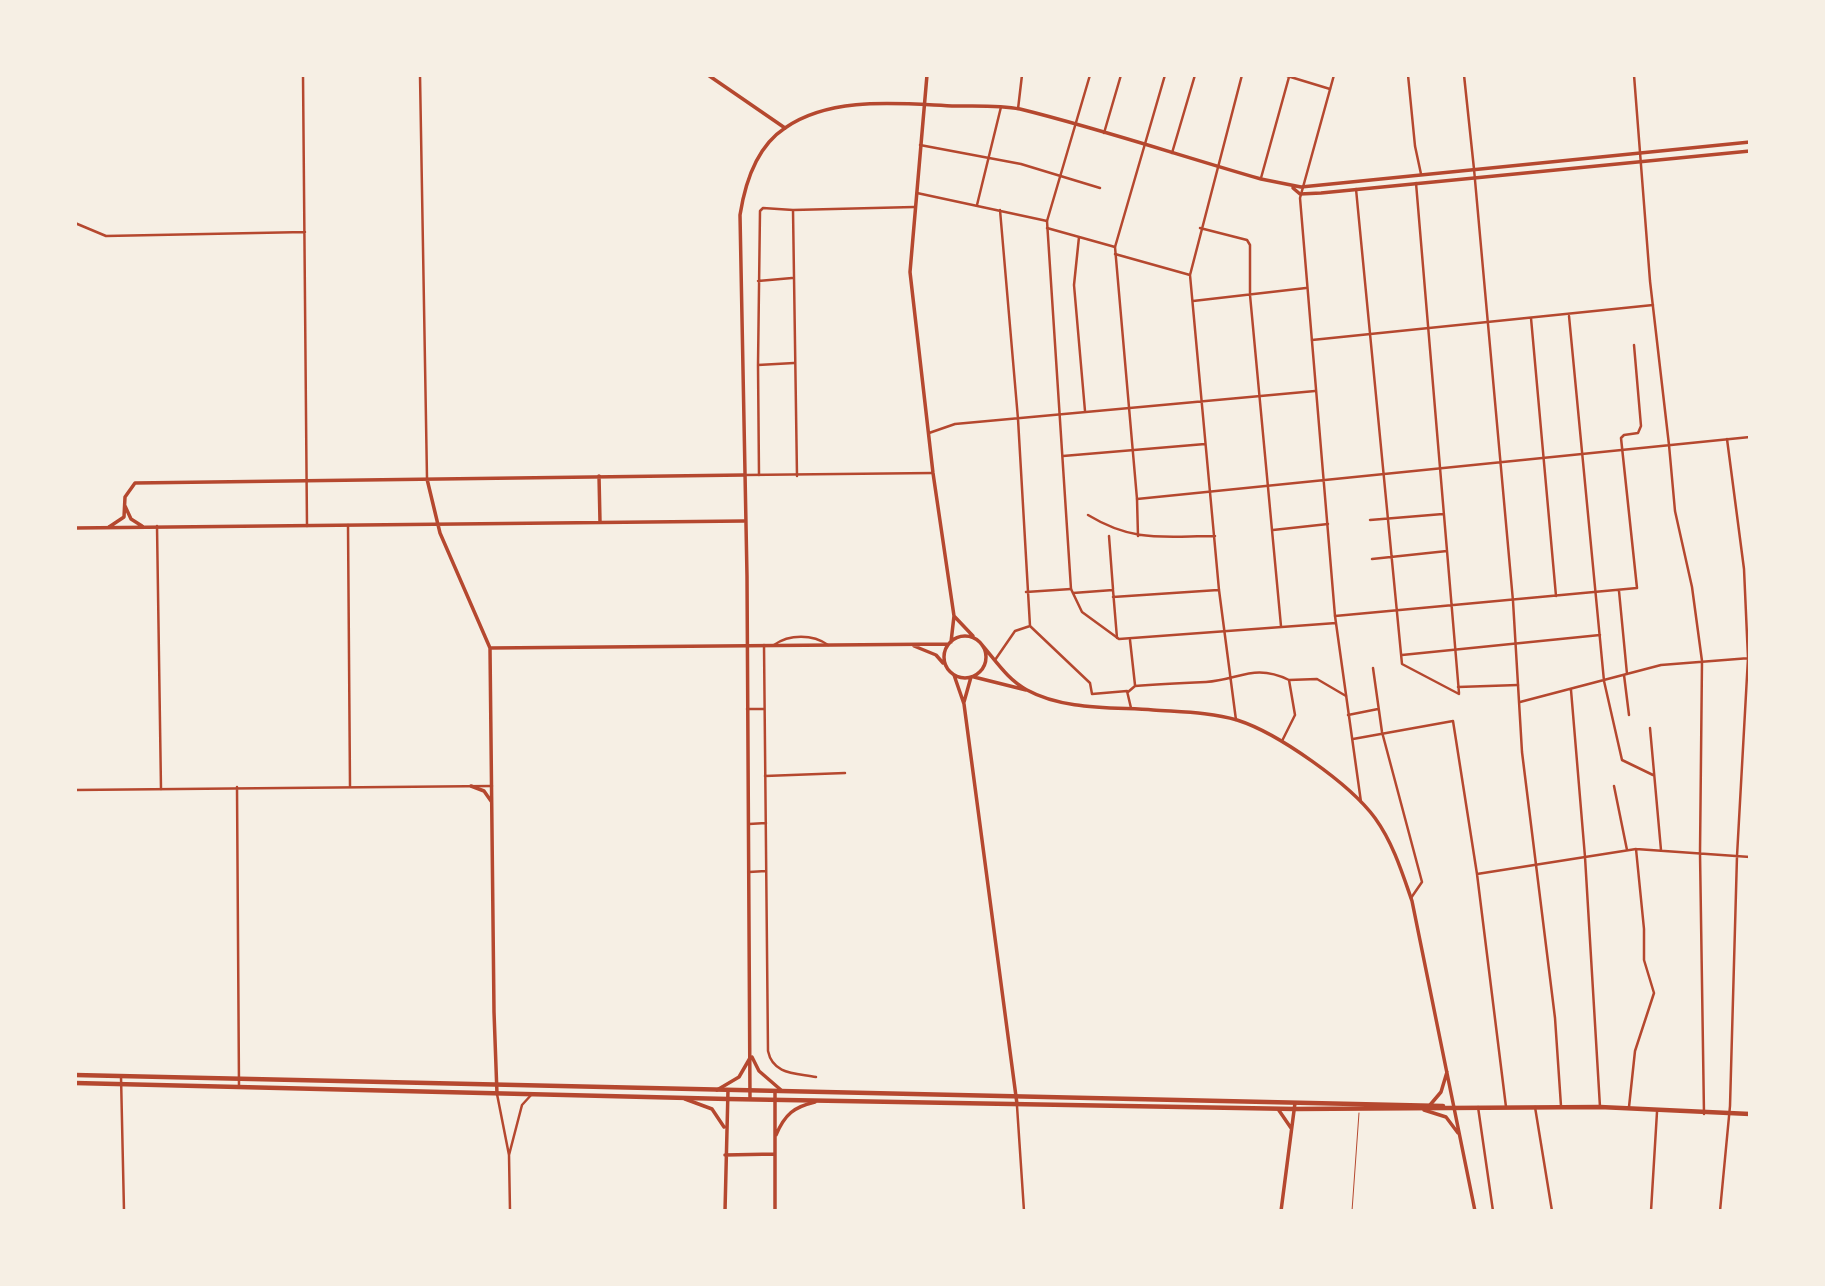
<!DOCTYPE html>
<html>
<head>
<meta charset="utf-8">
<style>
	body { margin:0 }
	#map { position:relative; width:1825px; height:1286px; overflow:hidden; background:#f6efe4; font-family:"Noto Sans",sans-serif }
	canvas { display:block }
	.frame { position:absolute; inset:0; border:77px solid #f6efe4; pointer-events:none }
</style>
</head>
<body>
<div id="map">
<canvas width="1825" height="1286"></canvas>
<div class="frame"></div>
</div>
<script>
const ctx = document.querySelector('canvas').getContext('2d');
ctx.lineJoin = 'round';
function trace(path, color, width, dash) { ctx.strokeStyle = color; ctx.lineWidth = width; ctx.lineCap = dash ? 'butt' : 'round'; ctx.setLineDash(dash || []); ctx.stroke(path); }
trace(new Path2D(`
	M1352,1211L1359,1113`), '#b5482f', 1);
trace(new Path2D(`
	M303,75L307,526
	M1284,75L1330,89
	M1408,75L1415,146L1421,174
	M1464,75L1474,169
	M1018,109L1022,75
	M1104,133L1121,75
	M920,145L1021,164L1100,188
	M1172,153L1195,75
	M1261,178L1289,77
	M1416,183L1459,693
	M1356,189L1402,664L1459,694
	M917,193L1047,221
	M977,205L1001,107
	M1000,210L1018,419L1030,626L1090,683L1092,694L1127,691L1131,708
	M75,223L106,236L305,232
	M1047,228L1115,247
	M1200,228L1247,240L1250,245V295L1281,626
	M1079,237L1074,285L1085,411
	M1115,254L1190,275
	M758,281L792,278
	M1193,301L1306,288
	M1569,316L1604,681L1622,760L1653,775
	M1531,318L1556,596
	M1312,340L1653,305
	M758,365L760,211L763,208L793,210
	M929,433L955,424L1315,391
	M1669,445L1675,511L1692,587L1702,661L1700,853L1704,1114
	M1063,456L1205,444
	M759,475L758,365L794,363
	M797,476L793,210L914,207
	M1137,499L1138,536
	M1088,515C1134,543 1164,536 1215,536
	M1370,520L1443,514
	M348,525L350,786
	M157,526L161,789
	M1273,530L1328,524
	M1109,536L1113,589
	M1372,559L1447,551
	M1619,591L1627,674
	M1026,592L1071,589
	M1073,593L1113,590L1117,638
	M1113,597L1218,590
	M1335,616L1637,588L1621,438L1624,435L1638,433L1641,426L1634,345
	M1130,640L1135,685
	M764,645L768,1051C773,1075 796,1073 816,1077
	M774,645C789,634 813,634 828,645
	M1402,655L1600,635
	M995,660L1015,631L1030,626
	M1373,668L1382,732L1422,882L1411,898
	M1624,675L1629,715
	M1458,687L1518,685
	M1571,690L1585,857L1600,1107
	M1128,692L1135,686C1159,684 1182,683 1206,682C1239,680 1254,663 1289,680
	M1520,702L1661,665L1750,658
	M747,709H764
	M1348,715L1378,709
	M1236,720L1219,590L1190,275L1242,75
	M1650,728L1661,850
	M1353,739L1453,721L1477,874L1506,1107
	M1282,741L1295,715L1289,680L1317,679L1346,696
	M765,776L845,773
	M1614,786L1627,850
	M749,824L766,823
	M749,872L766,871
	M1477,874L1636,849L1750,857
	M1478,1107L1493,1211
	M1535,1107L1552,1211
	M1629,1107L1635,1051L1654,993L1644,960V929L1636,849
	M1651,1211L1657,1112
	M1720,1211L1730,1106L1737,856L1748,658L1744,569L1727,439`), '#b5482f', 2.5);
trace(new Path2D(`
	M420,75L427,478
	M1090,75L1047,221L1071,589L1082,612L1119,639L1336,623
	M1165,75L1115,247L1137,499L1750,437
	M1334,75L1300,198L1335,616L1361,802
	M1634,75L1650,281L1669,445
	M1474,169L1513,601L1522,752L1555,1018L1561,1106
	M744,475L933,473
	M237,787L239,1087
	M75,790L492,786
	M121,1076L124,1211
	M497,1094L509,1155L510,1211
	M1017,1106L1024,1211
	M509,1155L522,1105L532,1094`), '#b5482f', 2.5);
trace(new Path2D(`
	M708,75L785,128
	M927,75L910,272L933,473L954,616L951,642
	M599,476L600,522
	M427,479L440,533L490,648L494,1012L497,1094
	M125,506L131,519L142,526
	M109,527L124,517L125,497L135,483L744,475
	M75,528L744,521
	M954,616L973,636
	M944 657a21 21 0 1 1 42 0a21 21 0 1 1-42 0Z
	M982,645C996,661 1008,680 1027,690C1063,710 1113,707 1153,710C1180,712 1211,712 1237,720C1278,733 1350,784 1375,818C1393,843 1402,872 1412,901L1475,1211
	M914,646L936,655L943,663
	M490,648L948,644
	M954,675L964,704L1017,1104
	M974,677L1026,690
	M964,702L971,677
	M471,786L484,791L491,801
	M775,1092V1211
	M685,1099L712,1109L724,1127
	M1430,1105L1441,1092L1447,1072
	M1424,1110L1446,1117L1458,1133
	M776,1135C785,1114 794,1107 815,1102
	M725,1155L775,1154
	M725,1211L728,1090`), '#b5482f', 3.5);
trace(new Path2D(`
	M1293,188L1300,194L1321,193L1750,151
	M752,1057L759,1071L781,1090
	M717,1090L739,1077L750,1058
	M750,1099L747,576L740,215C745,183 756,147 785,128C832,95 902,104 956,106C977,106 1000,105 1020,109C1101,129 1181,156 1261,179L1301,187L1750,142
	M1278,1109L1291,1128
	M1281,1211L1295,1103`), '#b5482f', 3.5);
trace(new Path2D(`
	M75,1075L1443,1106
	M75,1083L728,1099L1295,1109L1600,1107L1750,1114`), '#b5482f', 4.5);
</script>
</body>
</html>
